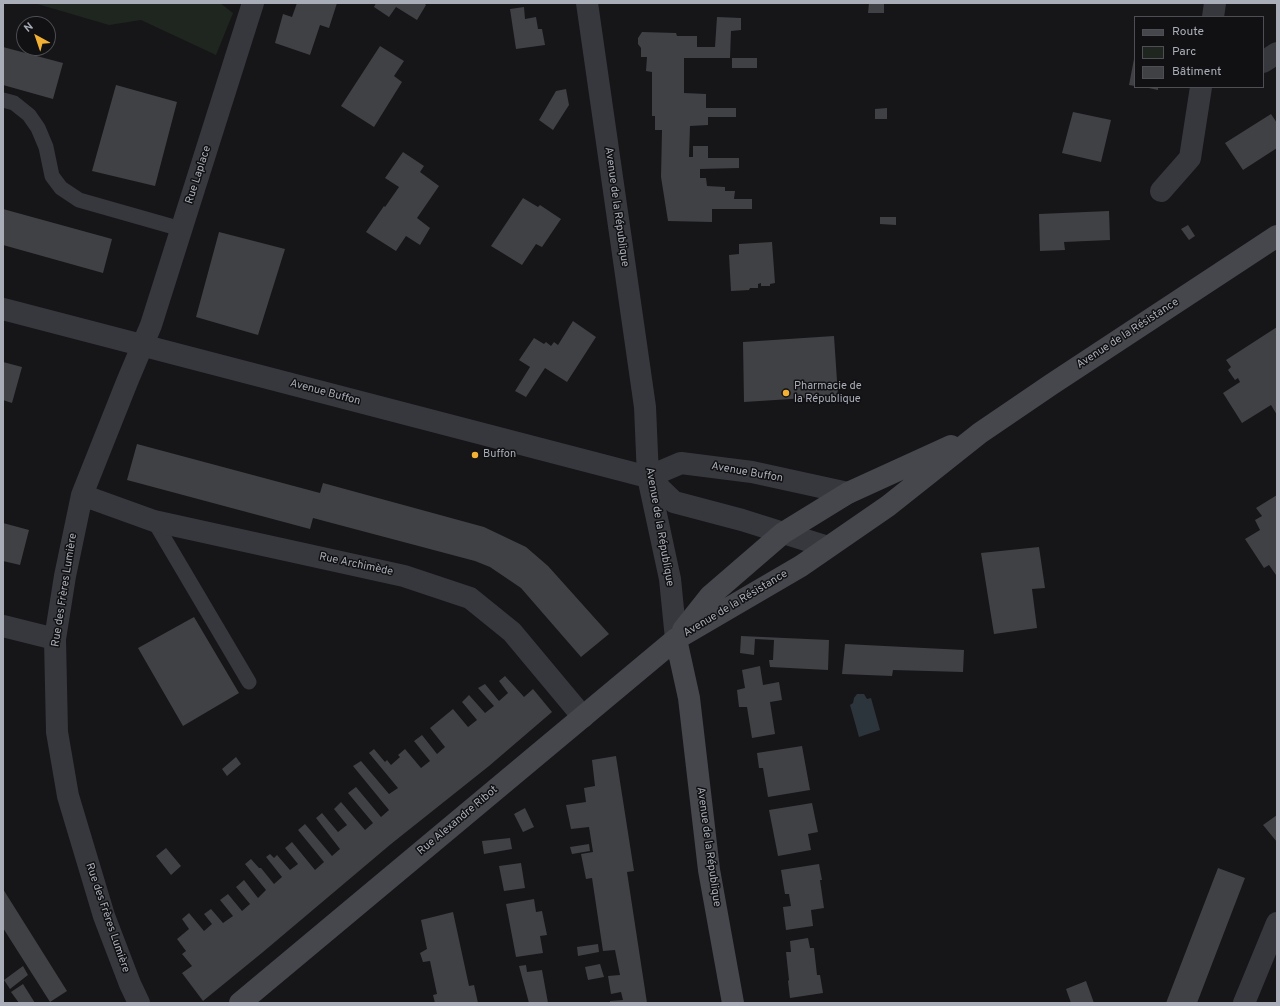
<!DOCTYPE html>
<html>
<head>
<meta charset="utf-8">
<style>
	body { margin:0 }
	#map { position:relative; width:1280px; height:1006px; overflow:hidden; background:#161618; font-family:Overpass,sans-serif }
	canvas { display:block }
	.frame { position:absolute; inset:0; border:4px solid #a8adb8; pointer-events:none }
	.legend { position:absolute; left:1134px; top:16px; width:130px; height:72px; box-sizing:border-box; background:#111113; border:1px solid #4d4f55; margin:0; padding:5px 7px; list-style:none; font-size:12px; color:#a8adb8 }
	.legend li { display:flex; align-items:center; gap:8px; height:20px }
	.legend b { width:20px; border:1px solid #4d4f55 }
	.north { position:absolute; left:16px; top:16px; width:40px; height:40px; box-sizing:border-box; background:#111113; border:1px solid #4d4f55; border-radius:50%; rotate:320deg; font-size:11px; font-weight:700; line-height:16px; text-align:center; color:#a8adb8 }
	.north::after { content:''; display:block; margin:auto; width:14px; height:18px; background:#f2b134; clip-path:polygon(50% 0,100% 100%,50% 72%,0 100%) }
</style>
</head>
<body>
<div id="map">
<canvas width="1280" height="1006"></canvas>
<div class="frame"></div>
<ul class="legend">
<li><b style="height:5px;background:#45474d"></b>Route</li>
<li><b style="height:11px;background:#1e261f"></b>Parc</li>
<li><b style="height:11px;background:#404145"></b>Bâtiment</li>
</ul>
<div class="north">N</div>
</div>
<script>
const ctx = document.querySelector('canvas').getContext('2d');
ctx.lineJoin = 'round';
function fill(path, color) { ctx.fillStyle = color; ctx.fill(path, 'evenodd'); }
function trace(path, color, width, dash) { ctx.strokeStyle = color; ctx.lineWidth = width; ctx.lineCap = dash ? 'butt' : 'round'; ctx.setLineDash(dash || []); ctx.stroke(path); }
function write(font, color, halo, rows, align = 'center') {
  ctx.font = font + ' Overpass,sans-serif'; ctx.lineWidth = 3; ctx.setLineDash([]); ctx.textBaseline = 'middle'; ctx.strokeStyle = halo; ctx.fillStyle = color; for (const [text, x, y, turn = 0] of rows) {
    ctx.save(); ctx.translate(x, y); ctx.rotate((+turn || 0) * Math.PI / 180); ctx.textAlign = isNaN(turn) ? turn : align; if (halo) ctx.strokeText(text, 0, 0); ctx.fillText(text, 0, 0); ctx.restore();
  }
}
fill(new Path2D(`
	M34,3H220L233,13L216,55L141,20L109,25Z`), '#1e261f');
fill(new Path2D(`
	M857,694H864L867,699L871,698L880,730L859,737L850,705L853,703L854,698Z`), '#2c353c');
fill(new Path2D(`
	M297,3H337L329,28L320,25L310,55L275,43L283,14L292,17Z
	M376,3H424L426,5L417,20L396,7L389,17L374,7Z
	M869,3H884V13H868Z
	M524,7L525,19L536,17L538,29H542L545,45L516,49L510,9Z
	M717,17L741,18V30L731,31L730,58H684V93L706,94V108H736V117H708V125L690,126L689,157H693V146H708V158H739V168L700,169V178H706L707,186L725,187V191H735L734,199H752V209H712V222L668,221L661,177L662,130H655V116H652V72L646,71L647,57H641V48L638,44V38L642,32L676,33L677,36H697V47H715Z
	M380,46L404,61L394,76L402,82L374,127L341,106Z
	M3,47L63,63L53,99L3,85Z
	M732,58H757V68H732Z
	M1134,59H1135V86L1129,85Z
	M116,85L177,102L155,186L92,171Z
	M1144,87H1158V90Z
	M566,89L569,105L553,130L539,120L556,91Z
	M887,108V119H875V109Z
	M1073,112L1111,120L1101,162L1062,153Z
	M1271,114L1277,123V148L1243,170L1225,143Z
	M403,152L424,166L420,172L439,186L417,218L430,228L420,245L406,236L396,251L366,232L384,206L385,207L399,187L385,178Z
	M523,198L538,207L540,205L561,219L542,247L536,244L522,265L491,246Z
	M3,209L112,239L103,273L3,245Z
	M1109,211L1110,240L1064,242L1065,250L1040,251L1039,214Z
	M880,217H896V225L880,224Z
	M1188,225L1195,236L1189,240L1181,229Z
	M219,232L285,249L258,335L196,317Z
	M772,242L775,283L770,284V286H761V283L758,284V288H750L749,290L731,291L729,255L739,254V244Z
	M573,321L596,337L567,382L545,368L526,397L515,391L530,367L519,360L534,338L544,344L546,342L551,346L554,342L558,345Z
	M1277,327V415L1271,405L1242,423L1223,393L1240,382L1238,378L1235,380L1228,370L1231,367L1226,360Z
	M834,336L838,396L744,402L743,342Z
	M3,362L22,367L12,403L3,400Z
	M137,444L320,493L323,483L484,527L526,547L548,566L609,634L581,657L521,588L490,567L475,561L313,518L310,529L127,480Z
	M1277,495V575H1276L1269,565L1264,568L1245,539L1260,530L1255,520L1262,516L1256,508Z
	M3,523L29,530L20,565L3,561Z
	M1039,547L1045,588L1032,589L1037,628L994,634L981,553Z
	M194,617L239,693L183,726L138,648Z
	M741,636L829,640L828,670L770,667L769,660H773L774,640L755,639L754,655L740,653Z
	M845,644L964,650L963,672L893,670L892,676L842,674Z
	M760,666L763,685L779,682L782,700L770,702L775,734L752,738L747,707H739L737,690L745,688L742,670Z
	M505,676L524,697L533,689L552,712L489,766L391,844L263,952L203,1001L182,973L192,966L182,954L186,951L177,939L189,929L182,919L189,913L204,931L212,924L204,914L211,909L223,923L233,916L220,900L228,894L242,911L250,904L236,887L244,880L258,898L266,890L245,864L251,859L259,868H261L274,884L282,877L266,857L270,854L274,858L277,855L290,870L298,864L285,848L292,842L315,870L324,862L298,830L305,824L332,856L340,849L316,818L322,813L338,832L347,825L334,809L341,802L365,830L373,823L348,793L356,787L381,817L389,810L353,766L361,761L389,794L398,788L369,753L374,749L385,762L387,760L391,765L400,757L398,755L405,749L421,768L430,761L414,741L422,735L437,754L445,747L430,728L453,709L468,727L477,720L462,702L469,695L485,713L494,706L478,688L485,684L499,701L508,693L499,681Z
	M802,746L810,790L768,797L763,768H759L757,753Z
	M616,756L634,871L627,872L647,1003H610V1001L623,1000L621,992L611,994L608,976L620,975L615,950L603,951L592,878L586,879L581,854L593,852L589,827L571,829L566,805L586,802L584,788L595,786L592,760Z
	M236,757L241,764L227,776L222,769Z
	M812,803L818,832L808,834L811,850L778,856L769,810Z
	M525,808L534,827L523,832L514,814Z
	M1277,815V842L1263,825Z
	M510,838L512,849L484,854L482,841Z
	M589,844L590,851L572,854L570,847Z
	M166,848L181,866L171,875L156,856Z
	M521,863L525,888L504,891L499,866Z
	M819,864L822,880H820L824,908L811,910L813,926L786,930L783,907L791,906L789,894H785L781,870Z
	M1218,868L1245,878L1197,1003H1166Z
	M3,889L67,991L50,1002L3,928Z
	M534,899L536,912L542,911L547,935L540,936L543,953L516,957L506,904Z
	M453,912L469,986L474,985L478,1003H435L433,995L437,994L430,961L423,962L420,953L427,949L421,920Z
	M808,938L810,948H814L817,975H820L823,993L790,998L788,981L789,980L786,952H791L790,941Z
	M598,944L599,952L578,956L577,947Z
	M600,964L604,977L588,980L585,967Z
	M526,965L527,972L542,970L548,1003H529L519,966Z
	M23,966L28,975L10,989L4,980Z
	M1086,981L1094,1003H1071L1066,989Z
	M23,984L35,1003H19L11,992Z`), '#404145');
trace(new Path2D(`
	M3,100L14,103L29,115L38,128L46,147L52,176L61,188L79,200L181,229
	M154,521L249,682`), '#37383d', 15);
trace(new Path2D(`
	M587,3L645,407L648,477L670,579L676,639
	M1213,17L1215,3
	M1263,62L1277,53
	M1161,191L1190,158L1201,87
	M3,309L648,477L674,502L742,520L828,547
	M648,477L681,463L752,472L848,493
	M82,495L154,521L404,576L470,598L512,632L583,717
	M3,626L55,639
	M139,1003L130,984L104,916L68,796L57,732L55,639L65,576L82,495L127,382L151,325L253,3
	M1244,1003L1277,923`), '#37383d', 22);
trace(new Path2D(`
	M683,630L710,596L783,533L848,493L951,446
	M676,639L689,698L709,870L733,1003
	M240,1003L676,639L801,566L888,506L980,433L1052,384L1277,236`), '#45474d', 22);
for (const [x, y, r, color] of [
	[786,393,4,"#f2b134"],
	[475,455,4,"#f2b134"]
]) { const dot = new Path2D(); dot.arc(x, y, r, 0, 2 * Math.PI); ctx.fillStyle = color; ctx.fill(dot); trace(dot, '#111113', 1.5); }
write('11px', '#a8adb8', '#111113', [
	["Rue Laplace",199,175,-72],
	["Avenue de la République",616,207,82],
	["Avenue de la Résistance",1128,334,-33],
	["Avenue Buffon",325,393,15],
	["Avenue Buffon",747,473,10],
	["Avenue de la République",659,527,80],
	["Rue Archimède",356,565,12],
	["Rue des Frères Lumière",65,590,-81],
	["Avenue de la Résistance",736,604,-31],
	["Rue Alexandre Ribot",458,821,-40],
	["Avenue de la République",708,847,82],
	["Rue des Frères Lumière",107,918,71]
]);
write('11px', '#a8adb8', '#111113', [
	["Pharmacie de",794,387],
	["la République",794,400],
	["Buffon",483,455]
], 'left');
</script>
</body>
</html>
